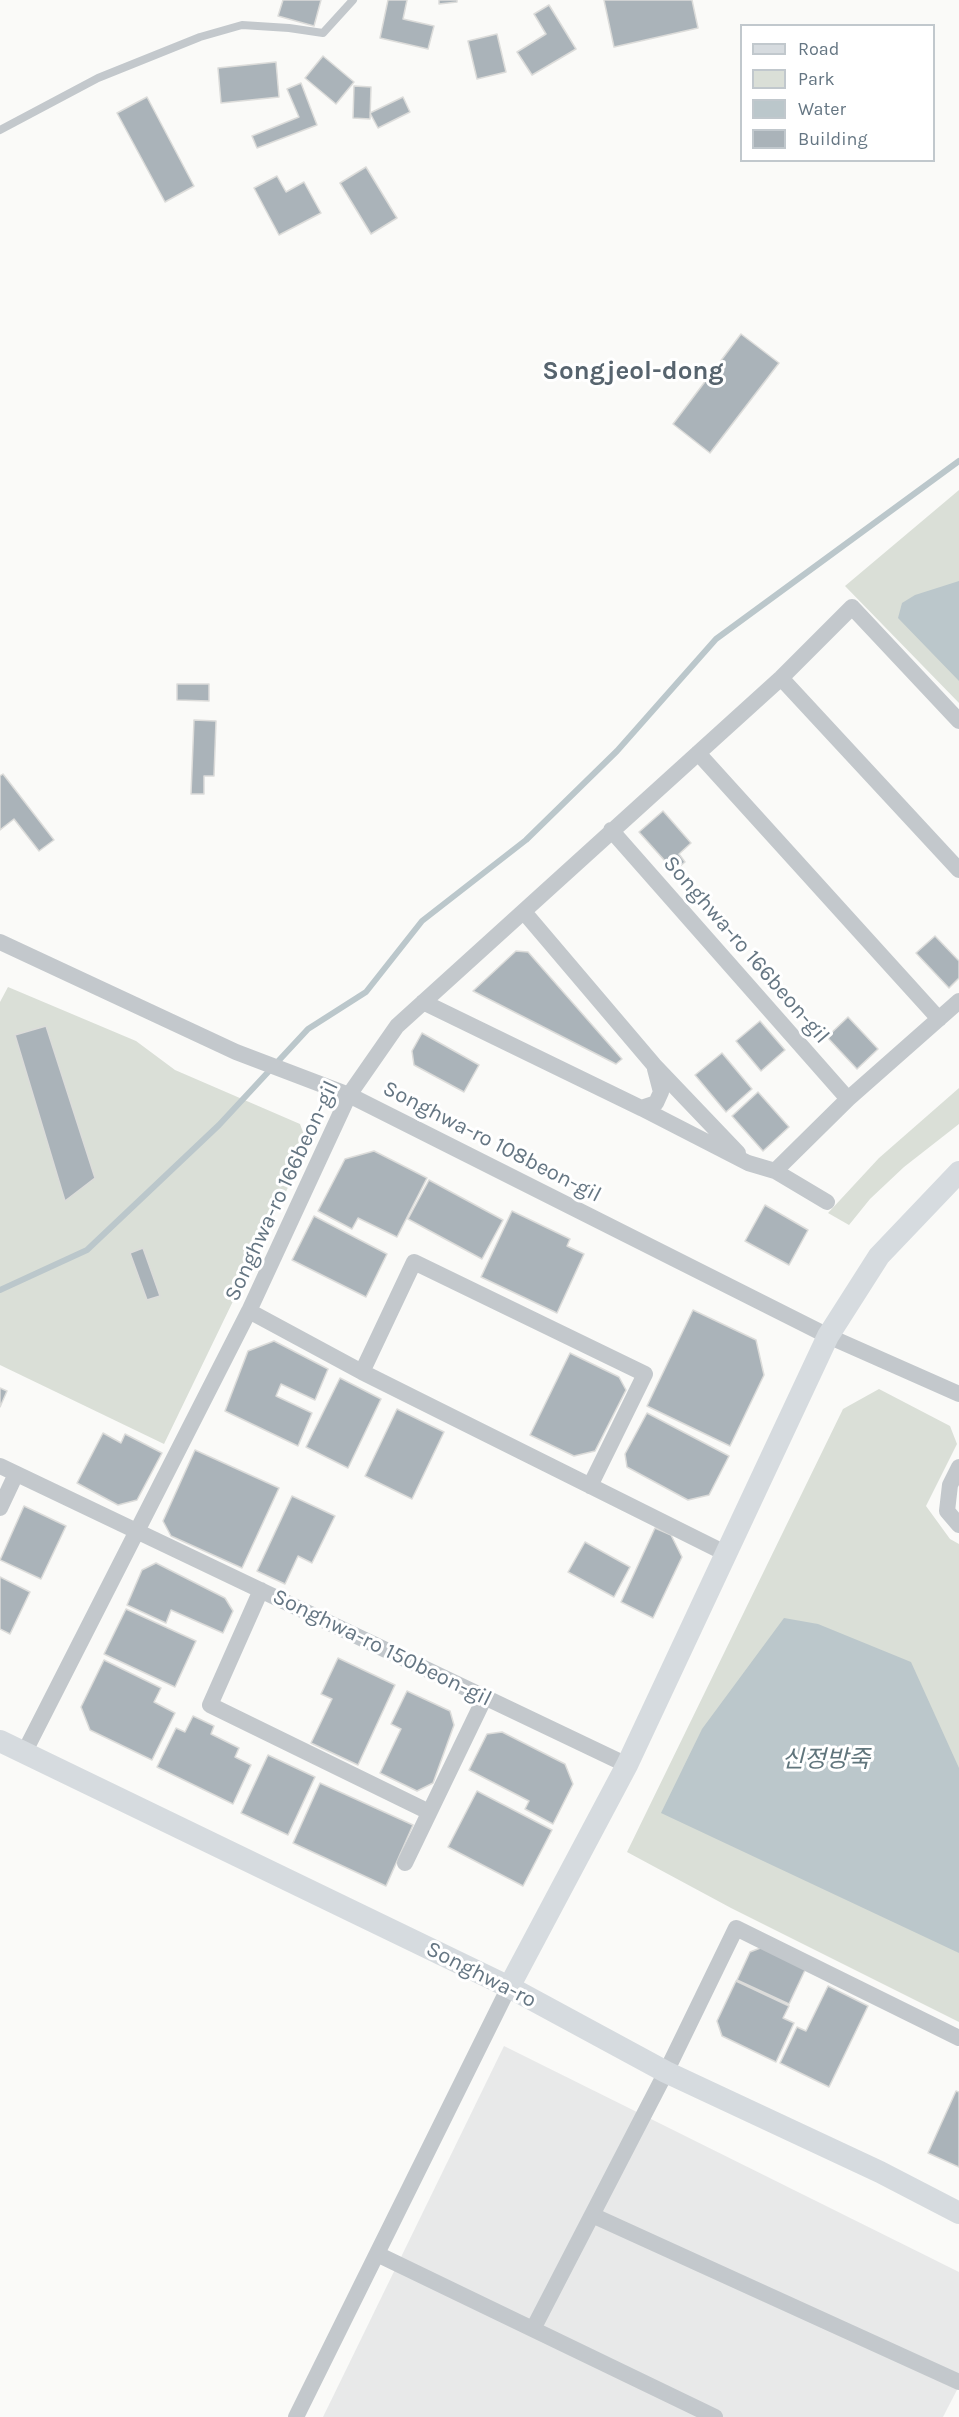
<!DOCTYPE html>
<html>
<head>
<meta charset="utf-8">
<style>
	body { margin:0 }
	#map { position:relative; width:959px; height:2417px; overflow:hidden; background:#fafaf8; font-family:Karla,sans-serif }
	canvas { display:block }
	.legend { position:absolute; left:740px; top:24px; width:195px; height:138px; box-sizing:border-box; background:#fff; border:2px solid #c1c8cd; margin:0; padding:8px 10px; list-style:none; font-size:18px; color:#657683 }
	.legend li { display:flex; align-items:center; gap:12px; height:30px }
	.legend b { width:30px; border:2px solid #c1c8cd }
</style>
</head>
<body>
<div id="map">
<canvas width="959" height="2417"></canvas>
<ul class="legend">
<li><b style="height:8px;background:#d6dbdf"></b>Road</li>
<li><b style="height:16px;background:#dadfd7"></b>Park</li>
<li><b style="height:16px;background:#bbc7cb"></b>Water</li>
<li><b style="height:16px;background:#aab3b9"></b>Building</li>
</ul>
</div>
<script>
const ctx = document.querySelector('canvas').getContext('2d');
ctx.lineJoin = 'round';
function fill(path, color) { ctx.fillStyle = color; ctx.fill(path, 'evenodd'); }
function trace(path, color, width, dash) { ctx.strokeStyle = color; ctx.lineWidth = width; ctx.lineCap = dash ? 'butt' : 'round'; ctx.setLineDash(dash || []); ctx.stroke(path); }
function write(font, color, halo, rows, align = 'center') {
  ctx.font = font + ' Karla,"Noto Sans KR",sans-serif'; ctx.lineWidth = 6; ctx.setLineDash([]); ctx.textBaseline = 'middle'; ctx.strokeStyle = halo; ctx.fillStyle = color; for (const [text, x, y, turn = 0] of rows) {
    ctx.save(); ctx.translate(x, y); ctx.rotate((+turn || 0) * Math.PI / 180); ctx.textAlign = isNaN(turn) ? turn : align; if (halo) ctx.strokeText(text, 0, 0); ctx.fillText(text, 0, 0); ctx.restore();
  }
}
fill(new Path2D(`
	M504,2046L959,2272V2386L943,2417H323Z`), '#e8e9e9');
fill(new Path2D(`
	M959,490V703L845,586Z
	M8,987L136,1041L175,1070L300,1124L308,1146L164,1444L0,1365V1002Z
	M959,1088V1124L904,1167L870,1199L849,1225L828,1213L879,1158Z
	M879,1389L950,1426L957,1444L926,1506L950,1539L959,1544V2022L731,1908L627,1852L843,1409Z`), '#dadfd7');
fill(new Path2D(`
	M959,581V681L898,618L902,603L915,595Z
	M784,1618L818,1624L911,1662L959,1768V1953L661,1813L702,1729Z`), '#bbc7cb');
trace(new Path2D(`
	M0,1290L87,1250L219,1125L308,1029L366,992L422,921L526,840L617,751L716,639L959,461`), '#bbc7cb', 6);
const building = new Path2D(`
	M283,0H321L314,26L278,16Z
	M388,0H407L403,19L434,26L428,49L380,38Z
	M439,0H457V2L439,4Z
	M604,0H692L698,28L614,47Z
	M549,5L576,49L532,75L517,52L546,34L534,14Z
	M497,34L506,72L477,79L468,41Z
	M323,56L354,82L336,104L305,78Z
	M276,62L279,97L221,103L218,68Z
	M301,83L317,125L257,148L252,136L299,117L287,89Z
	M354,86L371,87L370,119L353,118Z
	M147,97L194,186L165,202L117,113Z
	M403,97L410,112L378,128L370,113Z
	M366,167L397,218L371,234L340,183Z
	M277,176L286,192L304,182L321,213L279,235L254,188Z
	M741,334L779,363L710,453L673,424Z
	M177,684H209V701L177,700Z
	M194,720L216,721L214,776H204V794H191Z
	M3,774L54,840L39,851L14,819L0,830V776Z
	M663,811L691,843L679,854L685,862L674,871L639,832Z
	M935,936L959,961V978L949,988L916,953Z
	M516,951L528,952L622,1059L616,1064L473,991Z
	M848,1017L878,1049L857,1069L827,1037Z
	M760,1021L785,1050L761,1071L736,1041Z
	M46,1026L95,1178L65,1201L15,1035Z
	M422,1033L479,1065L464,1092L414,1065L412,1051Z
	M722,1053L752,1089L726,1112L695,1075Z
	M758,1092L789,1127L763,1151L732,1116Z
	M374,1151L427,1178L397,1237L358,1218L352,1229L318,1211L345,1159Z
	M429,1180L503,1220L482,1259L408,1219Z
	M765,1205L808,1230L789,1265L745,1241Z
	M512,1211L570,1239L567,1246L584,1254L557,1313L481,1277Z
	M314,1216L387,1254L366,1297L292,1260Z
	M143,1248L160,1296L147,1300L130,1253Z
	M693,1310L756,1340L764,1375L730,1446L647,1406Z
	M274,1341L328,1369L315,1400L281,1384L276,1396L312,1413L298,1446L225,1411L248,1351Z
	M570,1353L619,1377L626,1390L595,1451L574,1456L530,1435Z
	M340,1378L381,1399L348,1468L306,1447Z
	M0,1388L7,1391L0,1407Z
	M397,1409L444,1432L412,1499L365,1476Z
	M647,1413L729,1456L709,1495L688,1500L627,1467L625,1454Z
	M103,1433L121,1443L125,1434L162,1453L137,1500L118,1505L77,1483Z
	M195,1450L279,1488L242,1568L171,1536L163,1521Z
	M292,1496L335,1516L312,1563L298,1556L285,1584L257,1571Z
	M24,1506L66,1526L41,1579L0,1560Z
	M655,1528L671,1535L682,1557L653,1618L621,1602Z
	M585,1542L630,1567L614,1597L568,1572Z
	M156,1563L225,1598L233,1611L223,1633L171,1610L166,1623L127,1605L142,1570Z
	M0,1577L30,1592L10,1634L0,1629Z
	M126,1609L196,1641L175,1687L104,1654Z
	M338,1658L395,1685L358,1765L311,1743L332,1699L321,1694Z
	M104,1660L161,1688L154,1702L175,1713L152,1760L90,1730L81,1707Z
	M407,1691L450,1711L454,1725L433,1783L417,1791L380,1773L401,1729L391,1724Z
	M193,1716L214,1726L211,1734L239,1748L235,1757L251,1765L233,1804L157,1767L176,1728L185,1732Z
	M502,1732L565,1764L573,1784L553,1824L525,1809L529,1801L469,1770L487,1734Z
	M268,1755L315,1777L288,1835L241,1813Z
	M320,1783L413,1825L386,1886L293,1843Z
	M477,1791L552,1830L523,1886L448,1847Z
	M763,1947L806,1968L789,2004L737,1980L750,1952Z
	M736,1981L789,2006L783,2018L794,2023L776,2062L722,2036L717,2021Z
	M828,1986L868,2006L829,2087L780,2063L797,2027L806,2031Z
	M956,2091L959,2092V2167L928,2153Z`);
fill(building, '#aab3b9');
trace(building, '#dcdcda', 1.5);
trace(new Path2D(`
	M0,130L98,78L200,37L242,25L289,28L323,33L353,0`), '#c3c8cc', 8);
trace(new Path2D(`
	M781,678L959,870
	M698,753L939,1019
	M611,830L848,1099
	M524,912L654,1065L738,1153
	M0,942L236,1052L349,1095L828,1336L959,1394
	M423,1002L641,1108L748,1163L775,1171L827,1202
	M641,1108L656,1103L661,1092L655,1069
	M775,1171L848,1099L959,1001
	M249,1311L362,1372L725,1553
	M362,1372L414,1262L645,1374L590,1486
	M0,1466L627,1765
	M959,1467L950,1485L947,1511L959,1525
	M0,1508L16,1474
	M261,1590L210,1705L429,1812
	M24,1753L249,1311L349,1095L397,1026L781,678L852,607L959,721
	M405,1863L485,1697
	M592,2215L959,2382
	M377,2254L715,2417
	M533,2329L666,2072L736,1928L959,2038
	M296,2417L509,1987`), '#c3c8cc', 16);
trace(new Path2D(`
	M0,1741L509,1987L666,2072L880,2172L959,2213
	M509,1987L627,1765L828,1336L879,1256L959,1172`), '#d6dbdf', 22);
write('22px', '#657683', '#fff', [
	["Songhwa-ro 166beon-gil",746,950,49],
	["Songhwa-ro 108beon-gil",492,1142,27],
	["Songhwa-ro 166beon-gil",282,1191,-65],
	["Songhwa-ro 150beon-gil",382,1648,26],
	["Songhwa-ro",481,1975,27]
]);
write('italic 24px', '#60757c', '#fff', [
	["신정방죽",826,1760]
]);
write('bold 26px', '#57646e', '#fff', [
	["Songjeol-dong",633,372]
]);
</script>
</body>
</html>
